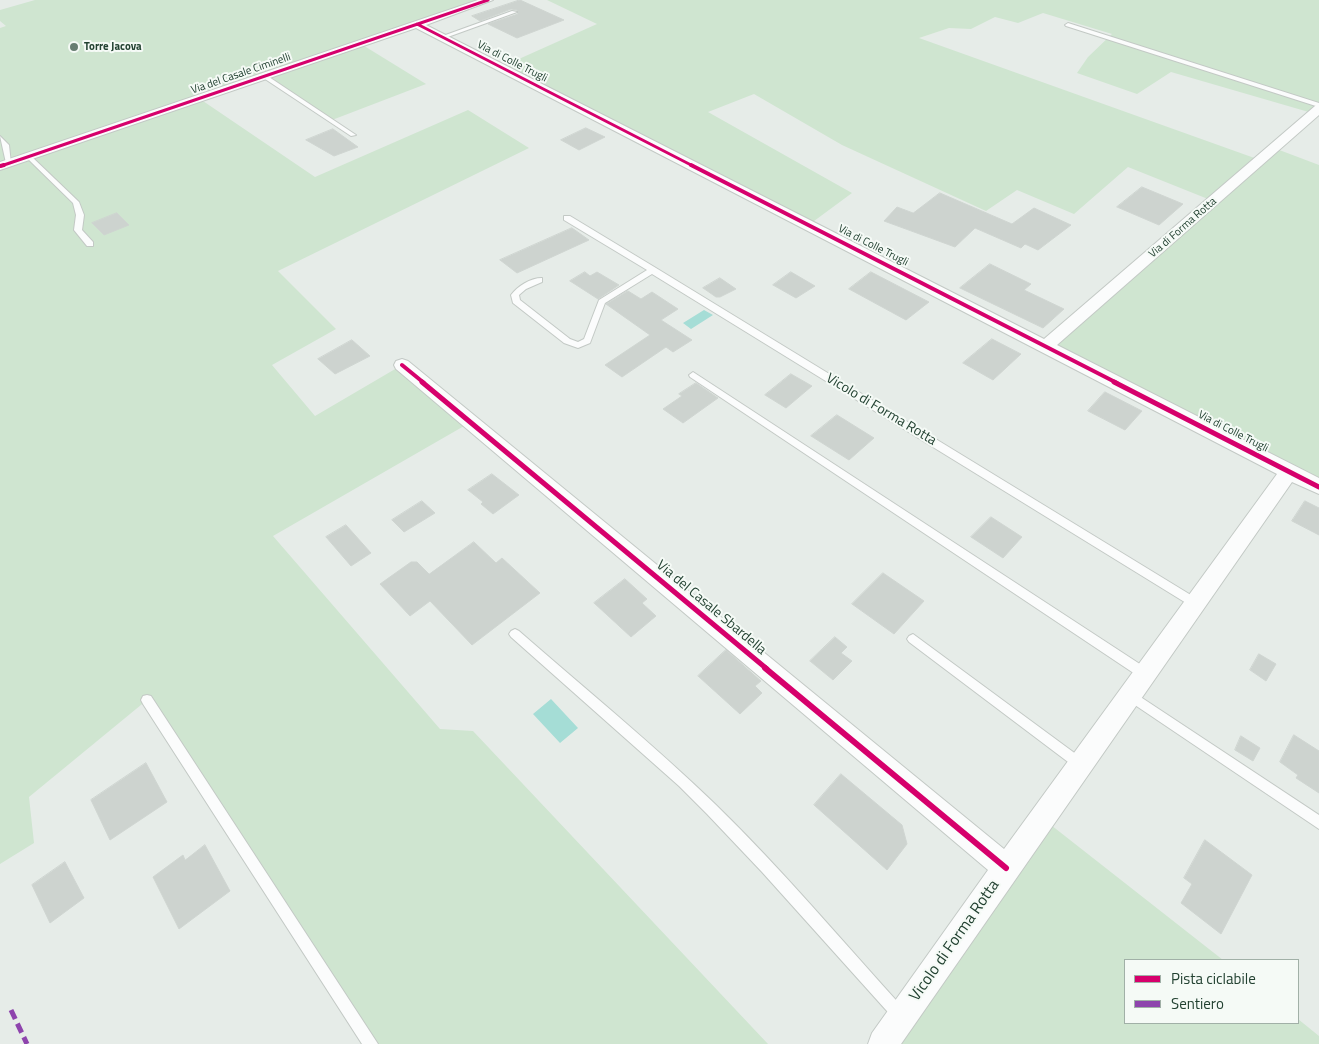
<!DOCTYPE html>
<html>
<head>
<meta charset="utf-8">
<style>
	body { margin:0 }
	#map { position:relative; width:1319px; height:1044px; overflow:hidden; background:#e6ece8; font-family:"Titillium Web",sans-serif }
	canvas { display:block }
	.legend { position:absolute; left:1124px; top:959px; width:175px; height:65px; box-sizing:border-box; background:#f5faf6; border:1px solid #a1b0a7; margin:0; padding:6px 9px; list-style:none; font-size:15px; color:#224131 }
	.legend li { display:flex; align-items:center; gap:10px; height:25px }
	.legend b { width:25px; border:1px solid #a1b0a7 }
</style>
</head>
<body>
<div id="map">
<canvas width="1319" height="1044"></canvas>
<ul class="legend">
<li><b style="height:6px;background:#d6006c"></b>Pista ciclabile</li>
<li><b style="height:6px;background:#8e44ad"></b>Sentiero</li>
</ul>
</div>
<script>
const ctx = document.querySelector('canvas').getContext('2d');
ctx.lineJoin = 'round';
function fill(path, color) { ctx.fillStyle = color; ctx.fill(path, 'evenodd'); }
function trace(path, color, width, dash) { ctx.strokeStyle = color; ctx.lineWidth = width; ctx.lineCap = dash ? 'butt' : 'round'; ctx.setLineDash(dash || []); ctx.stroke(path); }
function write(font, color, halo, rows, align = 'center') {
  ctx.font = font + ' "Titillium Web",sans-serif'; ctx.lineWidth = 4; ctx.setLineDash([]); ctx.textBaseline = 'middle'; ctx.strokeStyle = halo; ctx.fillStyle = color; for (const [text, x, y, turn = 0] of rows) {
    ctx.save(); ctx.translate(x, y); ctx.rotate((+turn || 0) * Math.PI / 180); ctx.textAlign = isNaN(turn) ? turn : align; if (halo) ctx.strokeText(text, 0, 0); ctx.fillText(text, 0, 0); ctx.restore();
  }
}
fill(new Path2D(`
	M35,0H488L361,44L426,84L332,120L264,77L200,99L315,177L468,110L529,148L278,271L336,329L272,365L315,416L402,365L471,422L273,536L440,729L473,731L768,1044H371L147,700L29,797L34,843L0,864V28L6,26L0,21V10Z
	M547,0H1319V115L1171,72L1137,94L1077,73L1088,57L1112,34L1043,13L1018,23L995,17L971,29L949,28L919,38L1260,160L1274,148L1319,165V487L1046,346L1213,201L1128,167L1074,214L1017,190L986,211L842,145L754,94L708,112L852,193L810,224L501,67L597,24Z
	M1042,818L1223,960H1125V1023H1298V1019L1319,1036V1044H883Z`), '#cfe5d0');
fill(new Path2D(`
	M704,310L713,315L691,329L683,323Z
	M551,699L578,728L560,743L533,714Z`), '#a5ddd6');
const building = new Path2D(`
	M520,0L564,20L517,38L488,24L518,14L517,10L511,9L480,21L472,16Z
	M586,128L605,137L579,150L561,140Z
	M333,129L358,147L334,156L306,140Z
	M1142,187L1183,204L1159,225L1117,207Z
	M940,193L1012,224L1034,208L1071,225L1038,250L1025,244L1021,248L975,228L955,247L884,221L897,207L913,213Z
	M117,213L129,225L104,235L92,223Z
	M572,228L589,240L517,273L500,260Z
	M990,264L1031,284L1024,290L1064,309L1043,328L960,288Z
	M585,272L590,276L597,272L619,285L598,299L570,281Z
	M791,272L815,286L796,298L773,285Z
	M871,272L929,302L906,320L849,289Z
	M720,278L736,289L720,297H716L703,288Z
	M628,291L641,299L652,292L678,309L661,320L692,340L673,352L666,347L622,377L605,365L650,335L606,304Z
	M992,339L1021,354L993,380L963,363Z
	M352,340L370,356L335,374L318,359Z
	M791,374L812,386L786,408L765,395Z
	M696,383L718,398L683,423L663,409L682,396L679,394Z
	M1105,392L1142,411L1125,430L1088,411Z
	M837,415L874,438L849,460L811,436Z
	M492,474L519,495L493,514L481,504L483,502L468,490Z
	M422,501L435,513L404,532L392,520Z
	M1305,501L1319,508V535L1292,521Z
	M991,517L1022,537L1003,558L971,537Z
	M346,525L371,553L351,566L326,537Z
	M474,542L496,563L502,558L540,593L472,645L430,601L410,616L380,584L411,562H417L429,574Z
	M883,573L924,601L894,634L852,604Z
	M625,579L647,599L642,603L656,616L631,637L594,603Z
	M835,637L847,647L841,653L852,661L833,680L810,661Z
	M726,650L761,681L755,686L762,693L740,714L698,676Z
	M1259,654L1276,664L1266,681L1250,670Z
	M1294,735L1319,751V793L1296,778L1298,775L1280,762Z
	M1241,736L1260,748L1253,761L1235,750Z
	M146,763L167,802L110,840L91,800Z
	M841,774L902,825L907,844L887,870L814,805Z
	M1205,840L1252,875L1221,934L1181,903L1192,884L1184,878Z
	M205,845L230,891L179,929L153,877L183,855L185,860Z
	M65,862L84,898L50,923L32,885Z`);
fill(building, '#cdd3cf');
trace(building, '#cfd5d1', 1);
const service = new Path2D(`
	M512,11L517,12L445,38L440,37Z
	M1068,23L1319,103V107L1066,26L1065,25Z
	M264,74L266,75L356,135L351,136L262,77L261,76Z
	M0,136L9,145L11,164L6,163Z
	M27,156H31L79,202L84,215L82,230L93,242V246H87L74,230L76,215L73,203L27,158Z
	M564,216H570L656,268L1199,600L1200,603L1199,606L1195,608L1191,606L652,274L605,303L590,343L578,348L564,343L513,303L511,295C518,286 530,278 542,278V282L526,289L519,295L520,300L570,339L578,342L584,339L599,300L647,270L564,220Z
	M693,372L1149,670L1151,674L1149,678L1145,679L1141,678L690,377L689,375Z
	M515,629L519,631C584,688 652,743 715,804C782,869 842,941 905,1010L907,1015L905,1020L900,1022L895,1020L762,872L707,814L679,786L511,637L509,634L511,631Z
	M913,634L1084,760L1086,764L1084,768L1080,770L1076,768L909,642L907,639L909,636Z
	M1130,690L1319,815V829L1126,699L1124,695L1126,691Z
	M147,695L151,696L378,1044H362L143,704L141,700L143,696Z`);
const minor = new Path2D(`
	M478,0H493L426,25L1044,339L1315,106L1319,105V115L1057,345L1319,478V494L1292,482L901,1044H868L872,1033L988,870L396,369L394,365L396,361L402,359L408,361L1004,849L1277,474L416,28L0,170V162Z`);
trace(service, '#c3c9c5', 2);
trace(minor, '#c3c9c5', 2);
fill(service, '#fbfcfc');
fill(minor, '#fbfcfc');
trace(new Path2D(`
	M11,1010L27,1044`), '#8e44ad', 5, [10, 5]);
trace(new Path2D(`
	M417,24L693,166
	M1,166L488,0`), '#d6006c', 3);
trace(new Path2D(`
	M691,165L1117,383
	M0,166L4,165
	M402,365L424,383`), '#d6006c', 4);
trace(new Path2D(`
	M422,382L767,669
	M1114,382L1319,487`), '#d6006c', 5);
trace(new Path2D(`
	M765,668L1006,868`), '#d6006c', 6);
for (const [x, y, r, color] of [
	[74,47,5,"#677d71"]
]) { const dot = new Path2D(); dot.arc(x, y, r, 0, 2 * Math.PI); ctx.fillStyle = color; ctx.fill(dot); trace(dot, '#f5faf6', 2); }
write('bold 11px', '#224131', '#f5faf6', [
	["Torre Jacova",84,47]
], 'left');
write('11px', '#224131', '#f5faf6', [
	["Via di Colle Trugli",512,62,27],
	["Via del Casale Ciminelli",241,74,-19],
	["Via di Forma Rotta",1183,228,-41],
	["Via di Colle Trugli",873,246,27],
	["Via di Colle Trugli",1233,432,27]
]);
write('14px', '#224131', '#f5faf6', [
	["Vicolo di Forma Rotta",881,410,31],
	["Via del Casale Sbardella",711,608,40]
]);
write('16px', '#224131', '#f5faf6', [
	["Vicolo di Forma Rotta",955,941,-55]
]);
</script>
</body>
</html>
